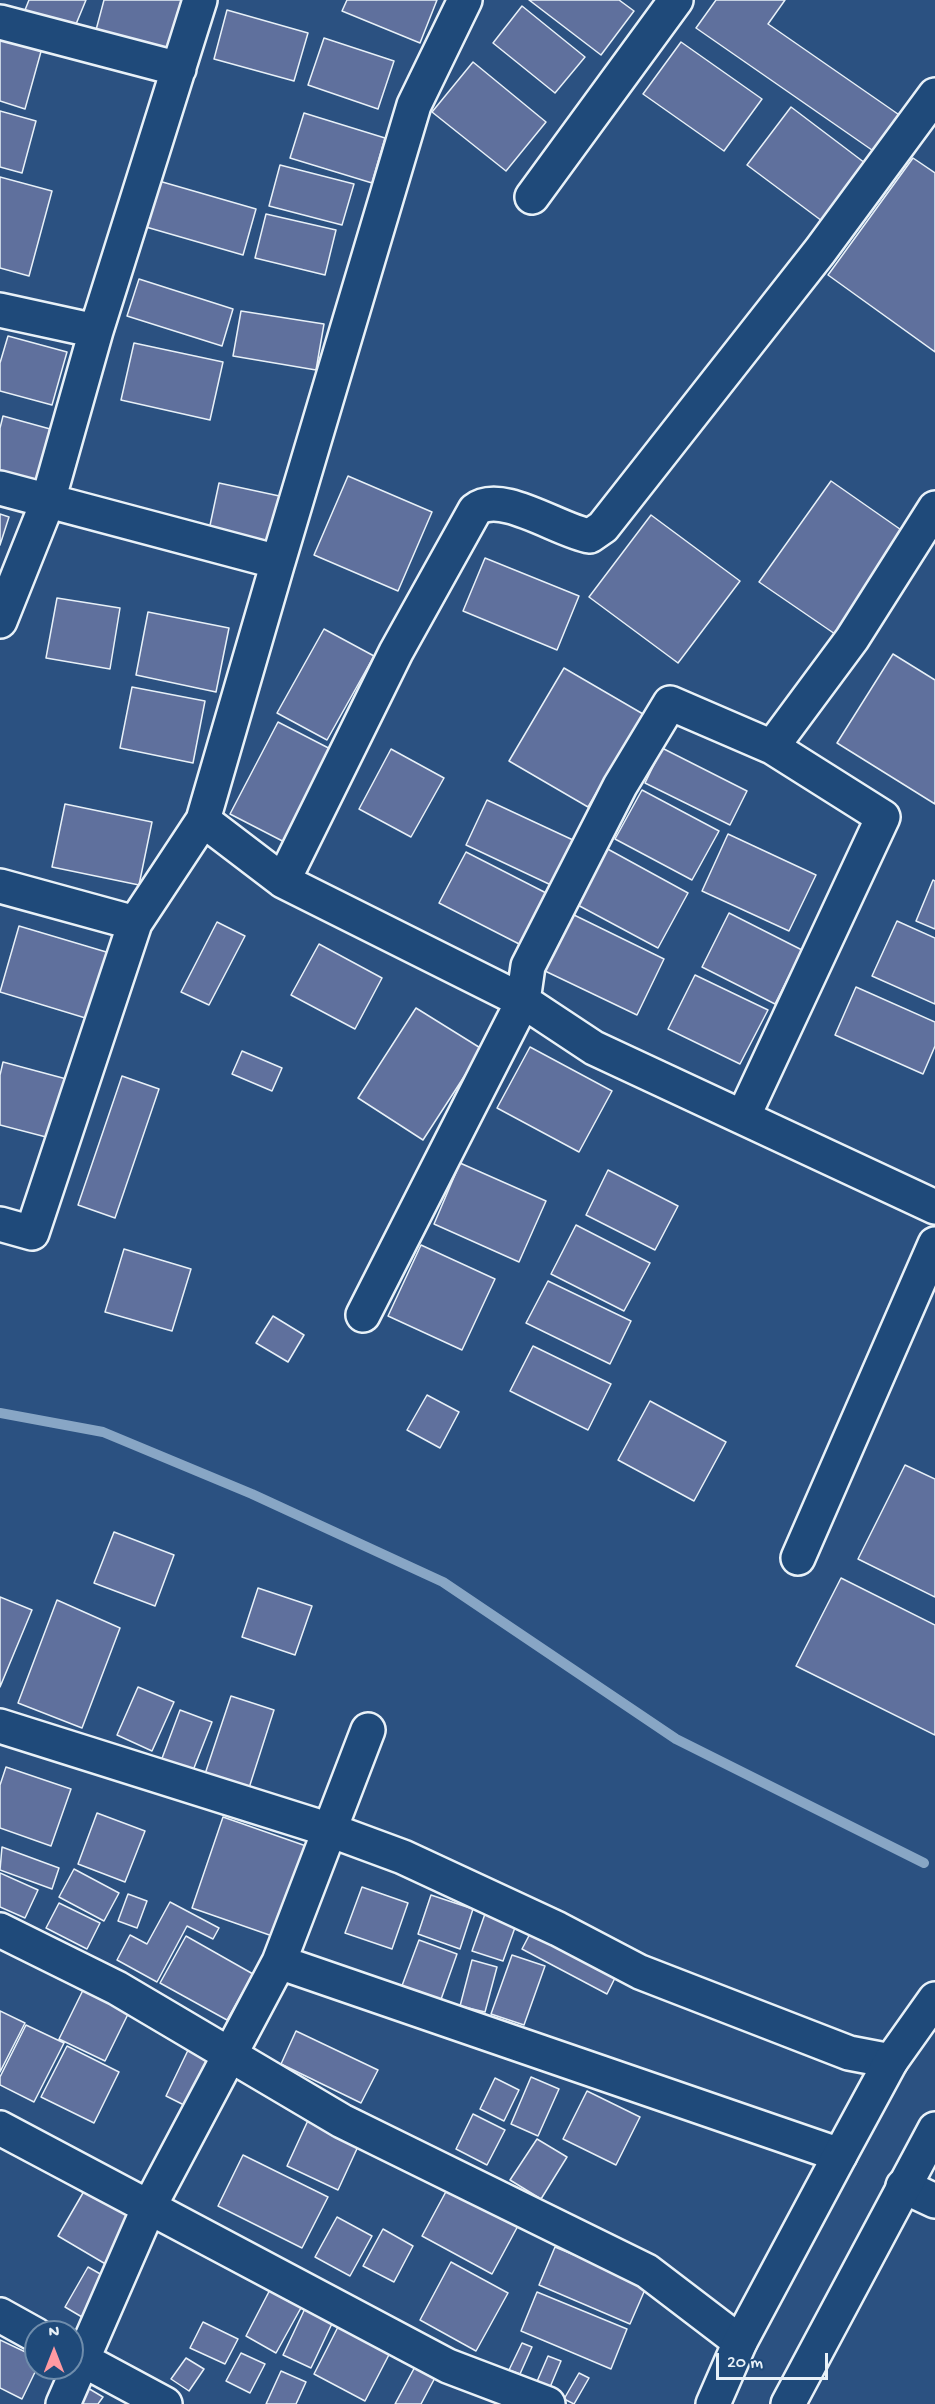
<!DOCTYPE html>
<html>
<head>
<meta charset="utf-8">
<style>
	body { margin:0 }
	#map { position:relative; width:935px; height:2404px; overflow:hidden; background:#2b5181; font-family:"Gochi Hand",sans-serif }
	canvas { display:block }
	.north { position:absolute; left:24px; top:2320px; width:60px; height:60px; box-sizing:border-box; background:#1f4a7a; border:2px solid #6f8dac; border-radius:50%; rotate:0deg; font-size:16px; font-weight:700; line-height:24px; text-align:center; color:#e8f1f8 }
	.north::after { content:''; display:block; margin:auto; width:21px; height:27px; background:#ff9aa2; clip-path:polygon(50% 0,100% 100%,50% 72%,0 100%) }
	.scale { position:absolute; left:716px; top:2353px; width:112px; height:27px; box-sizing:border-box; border:3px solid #e8f1f8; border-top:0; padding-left:8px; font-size:18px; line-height:21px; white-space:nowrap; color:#e8f1f8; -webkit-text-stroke:4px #1f4a7a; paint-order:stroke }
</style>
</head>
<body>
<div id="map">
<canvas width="935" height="2404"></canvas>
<div class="north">N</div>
<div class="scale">20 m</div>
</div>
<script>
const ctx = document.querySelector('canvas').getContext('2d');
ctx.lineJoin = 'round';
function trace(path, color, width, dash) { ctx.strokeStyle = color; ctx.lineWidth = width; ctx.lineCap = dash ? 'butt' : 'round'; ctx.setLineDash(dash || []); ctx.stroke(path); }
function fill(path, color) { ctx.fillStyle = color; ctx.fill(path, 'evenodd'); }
trace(new Path2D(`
	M0,1413L103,1432L252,1494L443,1582L676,1739L924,1863`), '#88a6c5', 10);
const building = new Path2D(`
	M29,0H86L74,29L25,10Z
	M104,0H194L179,53L96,30Z
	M347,0H437L420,43L342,11Z
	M529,0H619L634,11L601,55Z
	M716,0H785L768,24L908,121L882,157L696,28Z
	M522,6L585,57L555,93L493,43Z
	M227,10L308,33L294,81L214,59Z
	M0,36L42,48L25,109L0,101Z
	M324,38L394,61L378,109L308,85Z
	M681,42L762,99L724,151L643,94Z
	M473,62L546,122L506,171L432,112Z
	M791,107L865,163L822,221L747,165Z
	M0,111L36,121L22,173L0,167Z
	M304,113L385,138L372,183L290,158Z
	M913,158L935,173V352L828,275Z
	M280,165L354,184L342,225L269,206Z
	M0,177L52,191L29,276L0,268Z
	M159,181L256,209L243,255L146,227Z
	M266,214L336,230L325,275L255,258Z
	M139,279L233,309L222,346L127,316Z
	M241,311L324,324L316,370L233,356Z
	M8,336L67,352L52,405L0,391V363Z
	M134,343L223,362L210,420L121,400Z
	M3,416L61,432L45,489L0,477V428Z
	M348,476L432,512L398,591L314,555Z
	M831,481L907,534L835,634L759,582Z
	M219,483L284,497L274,544L209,530Z
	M0,514L9,517L0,545Z
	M651,515L740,581L678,663L589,597Z
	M485,558L579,596L557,650L463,611Z
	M57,598L120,608L110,669L46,658Z
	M148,612L229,628L216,692L136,675Z
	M324,629L374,656L327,740L277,713Z
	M893,654L935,680V804L837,743Z
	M564,668L643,714L588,807L509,761Z
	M132,687L205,701L193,763L120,748Z
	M278,722L344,756L296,848L230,814Z
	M662,748L747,791L730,825L645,783Z
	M391,749L444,778L411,837L359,809Z
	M642,790L719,831L692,880L615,839Z
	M487,800L573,840L551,885L466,845Z
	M65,804L152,822L139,885L52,867Z
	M728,834L816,875L789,931L702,891Z
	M604,847L688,893L658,948L574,903Z
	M466,852L552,896L525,947L439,903Z
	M933,880L935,881V929L916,921Z
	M729,913L802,950L775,1004L702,967Z
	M572,914L664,959L637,1015L545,971Z
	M897,921L935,938V1004L872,976Z
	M217,922L245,936L209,1005L181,992Z
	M19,926L113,954L92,1020L0,992Z
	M319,944L382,978L355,1029L291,995Z
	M695,975L768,1010L740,1064L668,1029Z
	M856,987L935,1022V1046L923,1074L835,1035Z
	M416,1008L482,1049L423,1140L358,1098Z
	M530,1047L612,1091L579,1152L497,1108Z
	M242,1051L282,1068L272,1091L232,1074Z
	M3,1062L85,1084L69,1143L0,1125V1075Z
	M122,1076L159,1089L115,1218L78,1205Z
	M460,1163L546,1201L519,1262L434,1224Z
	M608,1170L678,1206L655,1250L586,1215Z
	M576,1225L650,1263L624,1311L551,1274Z
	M421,1245L495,1279L462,1350L388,1316Z
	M124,1249L191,1269L172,1331L105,1312Z
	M548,1281L631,1321L610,1364L526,1323Z
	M273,1316L304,1335L288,1362L256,1343Z
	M533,1346L611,1384L588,1430L510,1391Z
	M427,1395L459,1412L440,1448L407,1430Z
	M650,1401L726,1442L694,1501L618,1460Z
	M905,1465L935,1479V1597L858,1559Z
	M114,1532L174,1555L155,1606L94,1583Z
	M841,1578L935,1625V1735L796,1666Z
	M258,1588L312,1606L295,1655L242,1637Z
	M0,1597L32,1610L0,1687Z
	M57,1600L120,1628L82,1728L18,1703Z
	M138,1687L174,1702L152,1751L117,1735Z
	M231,1696L274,1710L249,1788L205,1774Z
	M180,1710L212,1722L192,1773L161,1761Z
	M6,1767L71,1789L51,1846L0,1828V1785Z
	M97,1813L145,1831L125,1882L78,1864Z
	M223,1817L309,1847L278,1938L192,1908Z
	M2,1847L59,1868L52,1889L0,1870Z
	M74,1869L119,1893L104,1921L59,1897Z
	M0,1873L38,1890L25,1918L0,1907Z
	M362,1887L408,1903L392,1949L345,1933Z
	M128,1894L147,1901L137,1928L118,1921Z
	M431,1895L473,1909L460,1949L418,1934Z
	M170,1902L219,1928L213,1939L187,1926L157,1982L117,1960L130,1935L147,1944Z
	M59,1903L100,1923L87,1949L46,1928Z
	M486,1911L517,1922L503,1961L472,1951Z
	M533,1928L618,1972L607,1994L522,1949Z
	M186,1936L253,1974L227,2020L160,1983Z
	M419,1940L457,1954L439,2005L400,1991Z
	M512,1955L545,1966L524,2025L491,2014Z
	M472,1960L497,1967L485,2012L460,2006Z
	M87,1982L133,2004L105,2061L59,2039Z
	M0,2011L25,2023L0,2072Z
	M26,2025L64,2043L34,2102L0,2085V2077Z
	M296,2031L378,2070L361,2103L281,2064Z
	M191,2044L210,2053L186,2106L166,2096Z
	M67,2046L119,2072L94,2123L41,2097Z
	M531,2077L559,2089L538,2136L511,2124Z
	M495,2078L519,2090L504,2121L480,2109Z
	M587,2091L640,2117L616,2165L563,2139Z
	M473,2114L505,2130L487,2165L456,2149Z
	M310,2116L361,2140L338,2190L287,2166Z
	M537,2139L567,2157L541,2199L510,2180Z
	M243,2155L328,2197L302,2248L218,2206Z
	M87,2186L143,2219L114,2269L58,2236Z
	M449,2186L519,2224L492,2274L422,2236Z
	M337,2217L372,2236L350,2276L315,2257Z
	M383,2229L413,2246L394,2282L363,2266Z
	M555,2247L647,2285L630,2324L539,2285Z
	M451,2262L508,2293L476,2351L420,2320Z
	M88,2267L111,2280L87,2320L65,2307Z
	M275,2280L307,2297L276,2353L246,2336Z
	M537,2292L627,2329L611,2369L521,2331Z
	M309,2300L337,2313L311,2368L283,2355Z
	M341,2321L393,2347L365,2401L314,2374Z
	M203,2322L238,2339L225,2364L190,2348Z
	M0,2340L36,2357L37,2368L22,2399L0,2388Z
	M522,2343L532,2347L520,2374L509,2370Z
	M241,2353L265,2364L250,2393L226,2381Z
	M548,2356L561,2361L548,2392L535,2386Z
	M186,2358L204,2369L189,2391L171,2379Z
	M417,2363L437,2374L421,2404H395Z
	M281,2371L306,2382L296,2404H266Z
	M579,2373L589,2378L574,2404L564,2399Z
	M76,2381L103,2397L98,2404H61Z`);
fill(building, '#5f709d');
trace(building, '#e8f1f8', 1.5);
const minor = new Path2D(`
	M0,22L179,69
	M532,197L676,0
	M0,310L96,331
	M0,488L278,562L203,820L135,923L32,1233L0,1224
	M278,562L414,105L465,0
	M0,621L48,501L96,331L200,0
	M203,820L283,881L523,1001L594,1048L935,1207
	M283,881L396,652L475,510C501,489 559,531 590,536L603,527L820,251L935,95
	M0,886L135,923
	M743,1117L883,817L772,747
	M363,1315L523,1001L528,966L620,786L670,703L772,747L852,639L935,508
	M798,1558L935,1244
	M0,1726L330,1830L403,1857L558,1929L640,1972L849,2053L891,2061
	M0,1930L117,1988L342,2121L647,2271L740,2342
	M279,1962L840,2155
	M0,2128L448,2366L548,2404
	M903,2186L935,2201
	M0,2315L36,2335
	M72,2354L165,2404
	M63,2404L149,2207L279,1962L368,1730`);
const primary = new Path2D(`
	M713,2404L740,2342L840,2155L891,2061L935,1999
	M788,2404L935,2129`);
trace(minor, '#e8f1f8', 38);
trace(primary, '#e8f1f8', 38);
trace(minor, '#1f4a7a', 33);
trace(primary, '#1f4a7a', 33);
</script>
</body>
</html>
